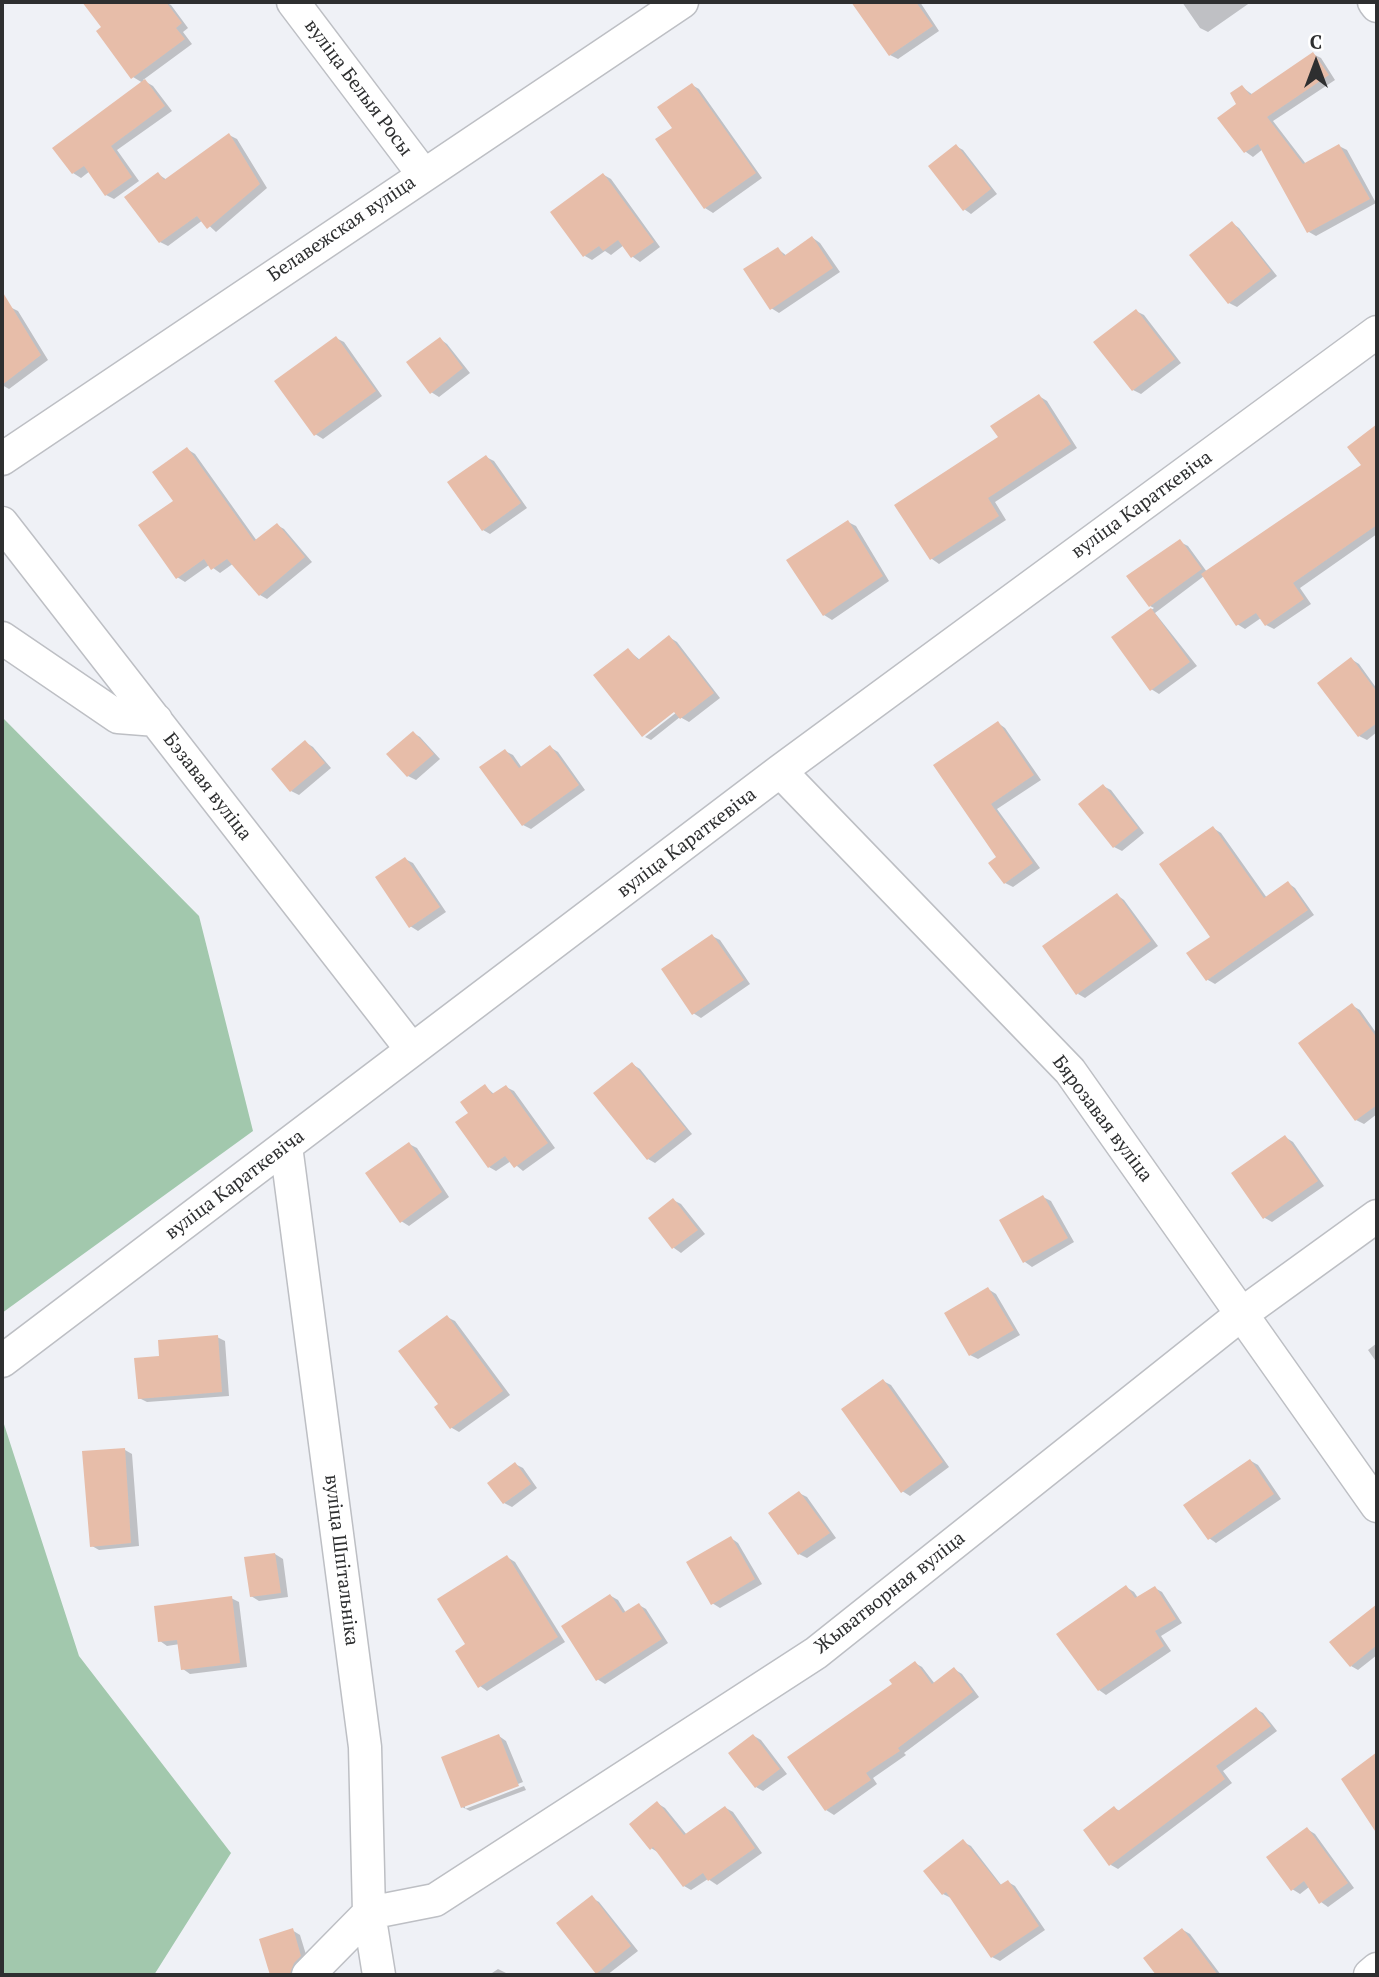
<!DOCTYPE html>
<html>
<head>
<meta charset="utf-8">
<style>
	body { margin:0 }
	#map { position:relative; width:1379px; height:1977px; overflow:hidden; background:#eff1f6; font-family:"PT Serif",serif }
	canvas { display:block }
	.frame { position:absolute; inset:0; border:4px solid #2e2f30; pointer-events:none }
	.north { position:absolute; left:1281px; top:28px; width:70px; height:70px; -webkit-text-stroke:5px #fff; paint-order:stroke; rotate:0deg; font-size:19px; font-weight:700; line-height:28px; text-align:center; color:#2e2f30 }
	.north::after { content:''; display:block; margin:auto; width:24px; height:32px; background:#2e2f30; clip-path:polygon(50% 0,100% 100%,50% 72%,0 100%) }
</style>
</head>
<body>
<div id="map">
<canvas width="1379" height="1977"></canvas>
<div class="frame"></div>
<div class="north">С</div>
</div>
<script>
const ctx = document.querySelector('canvas').getContext('2d');
ctx.lineJoin = 'round';
function fill(path, color) { ctx.fillStyle = color; ctx.fill(path, 'evenodd'); }
function trace(path, color, width, dash) { ctx.strokeStyle = color; ctx.lineWidth = width; ctx.lineCap = dash ? 'butt' : 'round'; ctx.setLineDash(dash || []); ctx.stroke(path); }
function write(font, color, halo, rows, align = 'center') {
  ctx.font = font + ' "PT Serif",serif'; ctx.lineWidth = 5; ctx.setLineDash([]); ctx.textBaseline = 'middle'; ctx.strokeStyle = halo; ctx.fillStyle = color; for (const [text, x, y, turn = 0] of rows) {
    ctx.save(); ctx.translate(x, y); ctx.rotate((+turn || 0) * Math.PI / 180); ctx.textAlign = isNaN(turn) ? turn : align; if (halo) ctx.strokeText(text, 0, 0); ctx.fillText(text, 0, 0); ctx.restore();
  }
}
fill(new Path2D(`
	M2,717L199,916L253,1131L2,1313Z
	M2,1418L79,1656L231,1853L154,1975H2Z`), '#a2c8ad');
fill(new Path2D(`
	M88,2H158L159,4L165,2L171,5L188,28L183,32L192,44L143,80L153,86L172,111L117,150L139,181L114,199L106,195L90,171L81,178L73,173L143,83L133,77L103,27L86,4Z
	M853,2H920L939,31L898,59L890,55Z
	M1182,2H1251L1208,32L1200,28Z
	M1313,54L1321,58L1335,80L1273,121L1306,164L1339,146L1347,150L1376,203L1316,236L1309,232L1263,149L1253,157L1246,152L1220,118L1238,105L1242,87L1253,95Z
	M692,85L699,89L762,178L713,213L705,208L657,140L674,129Z
	M229,135L237,139L267,188L216,232L203,220L168,246L160,242L158,174L167,180Z
	M956,146L963,150L997,194L971,214L964,209Z
	M604,175L611,179L660,247L640,262L633,257L624,245L611,255L605,251L592,260L585,256Z
	M1232,223L1239,228L1277,276L1237,307L1229,303Z
	M813,238L820,243L840,272L779,313L771,308L778,249L787,256Z
	M10,307L18,311L48,360L9,389L2,385V313Z
	M1136,311L1144,315L1181,363L1141,394L1133,390Z
	M336,338L344,342L382,396L323,439L315,434Z
	M440,339L447,344L470,373L439,397L431,392Z
	M1039,396L1047,401L1077,448L995,502L1006,520L939,564L932,559L897,506L1000,438Z
	M1376,427L1377,534L1300,588L1311,604L1274,629L1266,625L1261,618L1245,629L1237,624L1204,576L1155,613L1197,666L1159,694L1151,689L1113,638L1154,608L1150,606L1180,542L1188,546L1207,572L1364,466Z
	M187,449L195,454L257,541L277,525L284,529L312,562L267,599L260,595L234,563L220,573L209,565L185,582L177,577Z
	M486,457L494,461L527,508L490,534L483,530Z
	M848,522L856,526L889,581L832,620L824,615L788,560Z
	M669,637L677,642L720,698L689,722L680,717L651,740L645,737L682,708L628,650L640,660Z
	M1351,659L1359,664L1377,689V732L1367,740L1359,736Z
	M998,723L1005,728L1041,780L997,809L1040,868L1013,887L1005,883L998,858L936,765Z
	M413,733L420,737L440,759L416,780L408,776L389,754Z
	M305,742L313,747L331,768L299,795L291,791Z
	M550,747L558,752L585,790L531,829L523,825L505,751L513,755L522,768Z
	M1103,786L1111,790L1144,833L1122,851L1114,847Z
	M1213,828L1221,833L1267,898L1288,883L1295,888L1314,915L1215,984L1208,980L1189,954L1212,937Z
	M405,859L413,863L446,912L418,931L410,926Z
	M1117,895L1124,900L1158,946L1085,998L1078,994Z
	M712,936L720,940L750,984L701,1018L693,1013Z
	M1353,1006L1360,1010L1377,1034V1114L1364,1124L1356,1120Z
	M632,1064L640,1069L692,1134L655,1163L648,1159Z
	M485,1086L495,1095L506,1087L514,1091L555,1148L523,1171L511,1161L496,1171L489,1167L470,1113Z
	M1285,1137L1293,1142L1324,1186L1272,1222L1265,1218L1234,1173Z
	M409,1144L417,1148L449,1197L409,1226L401,1221Z
	M1043,1197L1051,1201L1074,1242L1032,1267L1025,1262L1001,1221Z
	M673,1200L681,1204L705,1234L681,1253L674,1248L650,1218Z
	M988,1289L996,1294L1020,1335L978,1359L970,1355Z
	M447,1317L455,1321L510,1395L459,1432L452,1428L436,1408L440,1405Z
	M217,1337L225,1341L229,1396L147,1402L139,1398L161,1358Z
	M1377,1343V1363L1368,1350Z
	M883,1381L891,1385L949,1467L910,1496L902,1491Z
	M125,1450L132,1454L139,1546L99,1550L92,1546Z
	M1251,1461L1258,1465L1281,1499L1216,1543L1209,1538Z
	M515,1464L523,1468L537,1488L512,1507L504,1503Z
	M799,1493L807,1497L836,1538L807,1558L799,1554Z
	M731,1538L738,1543L762,1584L720,1608L712,1603Z
	M275,1554L283,1559L288,1597L259,1601L251,1596Z
	M507,1557L515,1562L565,1642L487,1691L480,1686L468,1645Z
	M1126,1587L1134,1592L1138,1598L1155,1588L1162,1592L1182,1623L1161,1636L1171,1651L1106,1695L1099,1690Z
	M611,1596L618,1600L626,1613L639,1605L646,1609L668,1643L605,1684L597,1679Z
	M231,1598L239,1602L247,1667L190,1674L183,1669L180,1644L167,1646L160,1641Z
	M1370,1612L1377,1616V1655L1358,1670L1351,1666Z
	M915,1663L922,1667L935,1684L954,1669L962,1674L979,1697L904,1753L906,1755L873,1778L877,1784L834,1815L826,1810L895,1685Z
	M1256,1709L1263,1713L1277,1731L1223,1771L1232,1783L1118,1869L1111,1865L1114,1808L1120,1811Z
	M499,1736L506,1741L523,1782L465,1805V1809L524,1786L526,1790L470,1811L462,1807Z
	M754,1736L761,1740L787,1774L763,1791L756,1787Z
	M657,1803L665,1808L687,1835L726,1808L733,1812L762,1853L717,1885L708,1879L691,1890L684,1886L659,1853L651,1848Z
	M1307,1829L1315,1834L1354,1888L1328,1907L1321,1902L1309,1887L1300,1894L1292,1889Z
	M963,1842L971,1846L1002,1886L1008,1882L1015,1886L1045,1930L1000,1961L992,1957L951,1898L943,1894Z
	M592,1898L599,1902L638,1951L607,1975L597,1973Z
	M292,1930L300,1935L308,1961L299,1975H271L261,1940Z
	M1183,1930L1190,1934L1221,1975H1158L1145,1958Z
	M498,1969L506,1973L508,1975H489Z`), '#0003');
fill(new Path2D(`
	M82,2H166L182,23L176,28L185,39L131,79L96,31L101,27Z
	M851,2H916L933,26L889,56Z
	M1313,52L1329,75L1267,117L1303,164L1339,144L1370,199L1307,233L1258,144L1244,153L1217,118L1236,104L1230,93L1242,85L1250,95Z
	M145,79L165,106L111,146L132,177L105,196L84,166L72,174L52,148Z
	M692,83L756,173L704,209L655,139L672,128L657,107Z
	M229,133L260,184L207,229L197,216L159,243L124,197L158,172L164,180Z
	M956,144L991,189L963,211L928,166Z
	M603,173L654,242L631,258L618,240L603,251L599,246L583,257L550,212Z
	M1232,221L1271,271L1228,304L1189,255Z
	M812,236L833,268L770,310L743,269L778,247L784,256Z
	M2,291L41,355L2,385Z
	M1136,309L1175,359L1132,391L1093,342Z
	M336,336L376,391L314,436L274,381Z
	M440,337L463,368L430,394L406,362Z
	M1039,394L1071,444L988,498L999,516L930,560L894,505L998,437L990,426Z
	M1377,424V525L1293,583L1304,599L1265,626L1256,613L1236,626L1201,574L1361,465L1347,447Z
	M187,447L254,541L277,523L305,557L259,596L227,559L211,570L204,559L176,579L138,525L173,501L152,472Z
	M486,455L521,503L482,531L447,482Z
	M848,520L883,576L823,616L786,560Z
	M1180,539L1202,569L1149,607L1126,576Z
	M1151,608L1190,662L1150,691L1111,637Z
	M669,635L714,693L680,719L674,712L642,737L593,675L628,648L638,660Z
	M1351,657L1377,692V723L1358,737L1317,683Z
	M998,721L1034,775L991,804L1033,863L1004,884L988,863L996,857L933,765Z
	M413,731L434,754L407,777L386,754Z
	M305,740L325,763L290,792L271,769Z
	M550,745L579,785L522,826L479,767L505,749L519,768Z
	M1103,784L1138,828L1113,848L1078,804Z
	M1213,826L1264,898L1288,881L1308,910L1206,981L1186,953L1210,937L1159,864Z
	M405,857L440,907L409,928L375,877Z
	M1117,893L1151,941L1076,995L1042,946Z
	M712,934L744,980L692,1015L661,969Z
	M1352,1003L1377,1038V1105L1355,1121L1298,1043Z
	M632,1062L686,1129L647,1160L593,1093Z
	M485,1084L492,1094L506,1085L548,1143L514,1168L505,1156L488,1168L455,1122L468,1113L460,1102Z
	M1285,1135L1318,1181L1263,1219L1231,1173Z
	M409,1142L442,1192L400,1223L365,1173Z
	M1043,1195L1068,1238L1023,1263L999,1220Z
	M673,1198L698,1230L672,1249L648,1218Z
	M988,1287L1014,1330L969,1356L944,1313Z
	M447,1315L503,1391L450,1429L434,1407L438,1404L398,1351Z
	M218,1335L222,1392L138,1399L134,1358L159,1356L158,1340Z
	M883,1379L943,1462L901,1493L841,1409Z
	M125,1448L131,1543L90,1547L82,1451Z
	M1250,1459L1274,1494L1208,1540L1183,1505Z
	M515,1462L531,1484L503,1504L487,1483Z
	M799,1491L830,1533L798,1555L768,1513Z
	M731,1536L755,1579L711,1605L686,1562Z
	M275,1553L281,1593L250,1597L244,1557Z
	M507,1555L558,1637L478,1688L455,1651L465,1644L437,1599Z
	M1126,1585L1135,1598L1155,1586L1176,1619L1155,1631L1164,1646L1098,1691L1056,1634Z
	M610,1594L623,1613L639,1603L662,1639L596,1681L561,1626Z
	M232,1596L240,1663L181,1670L177,1640L158,1642L154,1606Z
	M1377,1604V1645L1350,1667L1329,1642Z
	M915,1661L932,1684L954,1667L973,1692L898,1748L900,1751L866,1773L871,1780L825,1811L787,1757L892,1684L889,1680Z
	M1256,1707L1271,1726L1216,1766L1225,1779L1109,1866L1083,1830L1114,1806L1118,1811Z
	M499,1734L519,1786L461,1808L441,1757Z
	M753,1734L780,1769L755,1788L728,1753Z
	M1377,1752V1834L1341,1779Z
	M657,1801L684,1835L725,1806L755,1848L708,1881L703,1873L683,1887L653,1847L650,1850L629,1824Z
	M1307,1827L1348,1883L1319,1904L1304,1881L1291,1891L1266,1857Z
	M963,1839L1000,1885L1008,1880L1039,1926L991,1958L946,1892L942,1895L923,1871Z
	M592,1895L631,1946L596,1974L556,1923Z
	M293,1928L301,1956L294,1963L290,1974L270,1975L259,1939Z
	M1182,1928L1218,1975H1156L1143,1958Z`), '#e7bda9');
const minor = new Path2D(`
	M293,2L423,174
	M1374,2L1377,6
	M2,459L682,2
	M2,523L412,1050
	M2,638L118,717L156,720
	M780,771L1070,1071L1377,1506
	M286,1146L365,1747L369,1913L379,1975
	M2,1361L780,771L1377,332
	M308,1975L369,1913L435,1900L816,1653L1243,1313L1377,1216
	M1370,1975L1377,1969`);
trace(minor, '#bdbfc4', 35);
trace(minor, '#fff', 32);
write('19px', '#2e2f30', '#fff', [
	["вуліца Белыя Росы",358,88,53],
	["Белавежская вуліца",342,229,-34],
	["вуліца Караткевіча",1142,505,-36],
	["Бэзавая вуліца",207,787,52],
	["вуліца Караткевіча",687,843,-37],
	["Бярозавая вуліца",1102,1119,53],
	["вуліца Караткевіча",235,1185,-37],
	["вуліца Шпітальніка",341,1560,83],
	["Жыватворная вуліца",890,1593,-38]
]);
</script>
</body>
</html>
